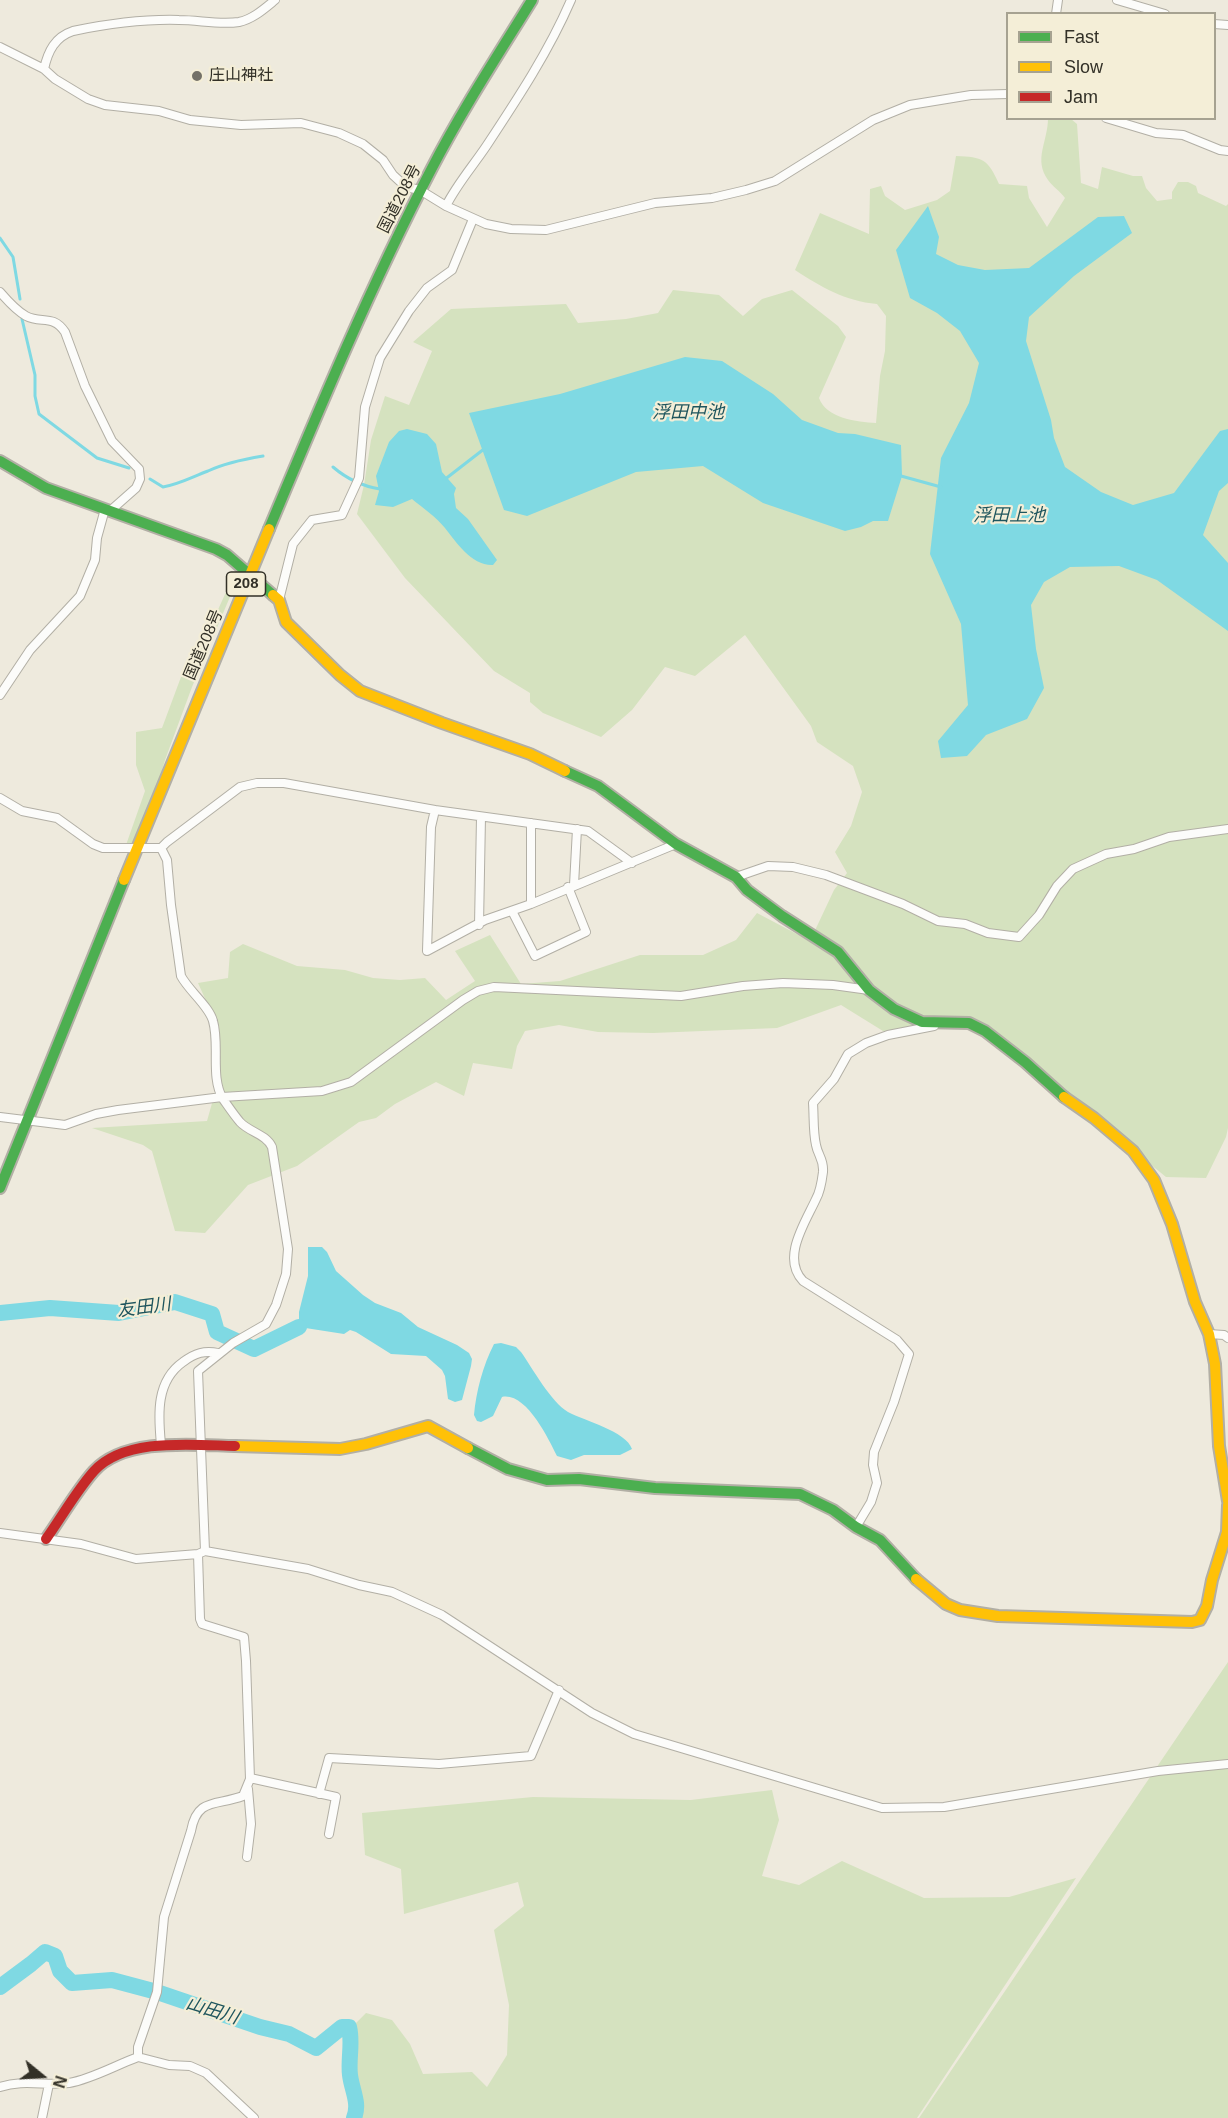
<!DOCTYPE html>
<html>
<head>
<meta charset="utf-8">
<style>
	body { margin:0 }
	#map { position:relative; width:1228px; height:2118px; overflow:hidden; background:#eeeadd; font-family:Arial,sans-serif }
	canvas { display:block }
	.legend { position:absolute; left:1006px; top:12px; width:210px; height:108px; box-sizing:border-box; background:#f4eed7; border:2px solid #a6a291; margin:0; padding:8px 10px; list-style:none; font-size:18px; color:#323027 }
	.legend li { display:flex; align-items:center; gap:12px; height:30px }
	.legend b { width:30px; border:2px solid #a6a291 }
	.north { position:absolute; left:12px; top:2046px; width:60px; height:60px; -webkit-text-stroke:4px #f4eed7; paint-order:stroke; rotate:108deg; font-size:16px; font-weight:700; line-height:24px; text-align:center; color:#323027 }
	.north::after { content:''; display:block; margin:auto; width:21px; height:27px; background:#323027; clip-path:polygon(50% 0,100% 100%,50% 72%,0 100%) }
</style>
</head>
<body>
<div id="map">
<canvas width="1228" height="2118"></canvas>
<ul class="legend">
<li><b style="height:8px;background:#4caf50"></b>Fast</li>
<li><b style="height:8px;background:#ffc107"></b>Slow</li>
<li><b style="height:8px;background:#c62828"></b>Jam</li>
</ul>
<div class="north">N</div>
</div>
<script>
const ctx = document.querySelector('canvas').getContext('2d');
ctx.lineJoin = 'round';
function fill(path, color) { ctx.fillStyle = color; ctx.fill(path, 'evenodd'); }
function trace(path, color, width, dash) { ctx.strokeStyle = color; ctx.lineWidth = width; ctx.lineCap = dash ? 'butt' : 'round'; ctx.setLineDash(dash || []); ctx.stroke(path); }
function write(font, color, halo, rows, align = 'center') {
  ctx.font = font + ' Arial,"Noto Sans JP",sans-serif'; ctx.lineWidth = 4.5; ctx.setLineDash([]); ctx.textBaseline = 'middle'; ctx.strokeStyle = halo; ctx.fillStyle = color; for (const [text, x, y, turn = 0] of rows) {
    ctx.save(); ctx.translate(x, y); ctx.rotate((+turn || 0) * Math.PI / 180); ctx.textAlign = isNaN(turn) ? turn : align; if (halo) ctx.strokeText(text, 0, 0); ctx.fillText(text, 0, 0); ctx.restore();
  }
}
fill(new Path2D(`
	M1048,118L1071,119L1077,124L1081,183L1098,189L1102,167L1133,176H1142L1146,188L1157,201L1172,199V192L1178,182H1188L1196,186L1198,193L1226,206L1228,204V1128L1226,1137L1206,1178L1166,1177L1025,1062L964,1026L883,1031L841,1005L777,1028L653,1033L598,1032L559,1025L525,1031L517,1046L512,1069L473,1063L464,1096L436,1082L395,1104L376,1118L359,1122L297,1166L248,1185L205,1233L175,1231L152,1151L143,1145L92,1128L207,1121L216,1089L217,1025L198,983L228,978L230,952L243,944L297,966L345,970L373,978L400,980L425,978L446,1000L475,981L455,951L490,935L521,984L560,981L640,955H703L736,940L757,913L810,941L834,890L847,873L835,852L851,826L862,792L853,766L817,742L811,726L745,635L695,676L665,667L632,710L601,737L543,713L530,702V693L494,671L405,578L357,514L364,485L371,440L385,396L409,405L432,351L413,342L451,309L566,304L578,323L626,319L658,313L673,290L719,295L743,316L762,299L792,290L838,326L846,337L819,398C826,418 857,422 876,423L880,376L885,351L886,316L877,304C845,301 821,287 795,270L820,213L869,234L870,189L881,186L885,196L905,210L937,200L950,191L956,156C983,157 988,159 999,184L1027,186L1029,198L1047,227L1065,198C1060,191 1053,187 1048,180C1033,159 1048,142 1048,118Z
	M227,590L232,592L192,687L165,760L158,785L134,844L126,845L145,791L136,765V732L162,728L181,677L188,675Z
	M1228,1662V2118H919Z
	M772,1790L779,1820L762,1876L799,1885L842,1861L924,1898L1009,1897L1076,1878L917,2118H362V2107L357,2077L355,2024L366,2013L392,2020L410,2044L423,2074L472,2072L487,2087L507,2055L509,2005L494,1930L524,1906L518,1882L404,1914L401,1869L365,1855L362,1813L533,1797L691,1800Z`), '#d5e2bf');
fill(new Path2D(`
	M928,206L939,237L936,254L958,265L985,270L1029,268L1098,217L1124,216L1132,233L1074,276L1029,317L1026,341L1051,420L1054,438L1065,467L1101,492L1133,505L1174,493L1220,431L1228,429V483L1219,491L1203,535L1228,563V631L1157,580L1119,566L1070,567L1044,582L1031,605L1036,649L1044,688L1027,719L986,735L967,756L941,758L938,741L968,705L961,624L930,554L941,458L969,403L979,363L960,331L937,313L910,298L896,250Z
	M685,357L722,361L773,394L802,420L838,433L855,434L901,445L902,476L888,521H873L861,527L845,531L763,503L703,466L636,472L527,516L504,510L469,413L560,394Z
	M407,429L427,434L436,444L442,472L456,488L454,494L456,508L468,519L497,560L493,565C472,566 456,542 445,528C436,517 423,508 412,499L393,507L375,505L379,491L376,476L389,442L399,431Z
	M308,1247H322L327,1252L336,1271L363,1295L375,1303L401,1313L418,1327L457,1345L469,1353L472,1359L471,1366L462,1400L455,1402L448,1399L445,1376L442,1370L426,1356L391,1354L356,1332L350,1330L344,1334L299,1327V1312L308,1276Z
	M501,1343L516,1347L521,1352C533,1369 551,1402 568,1412C585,1421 626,1431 632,1449L620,1455H584L571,1460L557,1456C548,1438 526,1392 502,1397L493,1416L481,1422L477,1421L474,1415C476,1392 483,1365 494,1344Z`), '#7fd9e3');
trace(new Path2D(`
	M0,238L13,257L20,299
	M22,319L35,375V396L39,414L97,458L129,468
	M333,467C347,479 361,486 380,489
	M901,476L941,487
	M150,479L163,487C180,484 192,477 208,471C225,463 245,459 263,456
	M444,480L484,449`), '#7fd9e3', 3);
trace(new Path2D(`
	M0,1313L50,1308L119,1313L175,1302L212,1314L217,1332L254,1349L299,1327
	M0,1987L31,1964L45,1952L55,1956L60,1971L72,1983L112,1980L157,1992L260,2027L289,2034L316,2048L342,2027H349C353,2043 348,2059 350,2075C352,2091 360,2103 354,2118`), '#7fd9e3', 16);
const street = new Path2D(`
	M1117,0L1165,14
	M1056,14L1058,0
	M1214,24L1228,25
	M0,47L44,69L55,79L88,99L105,105L159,111L190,120L241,125L301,123L339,133L363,144L383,160L393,175L406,187L420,190L446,206L486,224L511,229L546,230L655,203L712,198L746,190L775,181L873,120L910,105L971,95L1008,94
	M44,69C48,51 55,37 73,31C107,24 144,19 179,20C199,20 219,25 239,22C253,19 264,9 275,0
	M1106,118L1156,133L1183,135L1220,150L1228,151
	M446,206C457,184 473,166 487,145C518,98 549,51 571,0
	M0,292C6,299 17,311 26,316C41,324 53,314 65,332L85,386L112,441L139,469L140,479L136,488L110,511
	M279,600L293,544L312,520L342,515L359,478L365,407L380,358L409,311L427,288L452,270L473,219
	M0,695L30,650L80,596L95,560L97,538L105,509
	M0,798L22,811L57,818L93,844L103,848H161
	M435,810L588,831L632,863
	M531,823V904
	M161,848L167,860L171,905L181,976C189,991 209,1006 213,1021C220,1045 210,1077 223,1099C228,1106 234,1115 240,1122C249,1132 266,1134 272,1147L288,1249L286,1274L276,1305L266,1324L233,1343L198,1371L205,1551
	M161,848L167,842L240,787L257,783H284L435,810L431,827L427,951L485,920L531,904L676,844
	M736,877L768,866L793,867L826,875L903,904L938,921L965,924L988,933L1019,937L1039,915L1057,886L1073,869L1106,854L1134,849L1169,837L1228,829
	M574,885L577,829
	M512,911L535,956L586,932L568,887
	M479,925L481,817
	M0,1117L65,1125L96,1114L118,1110L222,1097L322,1091L351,1082L463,1000L478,991L494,987L681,996L743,986L783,983L833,985L869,990
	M1209,1334L1224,1335L1228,1338
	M161,1444C158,1414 156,1381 183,1362C195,1353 205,1350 218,1353
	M856,1527L871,1502L877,1483L873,1465L874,1452L894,1402L909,1354L897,1340L803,1281C781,1258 805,1223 816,1199C820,1192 822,1180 823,1172C824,1159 818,1156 816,1145C813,1132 814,1117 813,1103L834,1079L848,1054L866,1043L888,1035L934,1026
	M0,1533L81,1544L136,1559L198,1554L205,1551L308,1569L359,1585L392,1592L442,1615L592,1713L634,1734L882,1808L944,1807L1158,1771L1228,1764
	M250,1778L336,1797L329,1834
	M319,1794L329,1758L439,1764L531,1756L559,1690
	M247,1857L251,1824L248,1789
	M138,2057L169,2065L190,2066L206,2073L254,2118
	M0,2087C23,2079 45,2086 69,2083C92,2079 116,2065 138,2057V2047L157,1992L164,1917L191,1831C197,1797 217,1806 243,1796L250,1779L246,1661L244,1637L202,1624L200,1619L198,1554
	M42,2118L49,2084`);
const fast = new Path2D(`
	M0,461L46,488L216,549L227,555L273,595
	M269,529C320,407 371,285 432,168C462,110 498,55 532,0
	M565,771L598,786L676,844L736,877L747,890L782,916L838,952L869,990L894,1009L922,1022L969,1023L985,1031L1025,1062L1064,1097
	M0,1188L124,880
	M468,1448L508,1469L547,1480L579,1479L655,1488L800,1494L833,1510L856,1527L880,1540L916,1579`);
const slow = new Path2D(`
	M273,595L279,600L286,622L340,675L360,691L442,723L530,754L565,771
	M124,880L269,529
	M1064,1097L1094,1118L1133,1151L1154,1180L1172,1224L1195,1302L1209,1334L1215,1364L1219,1446L1228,1501
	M235,1446L340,1449L366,1444L428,1426L468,1448
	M916,1579L946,1604L960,1610L998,1616L1192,1622L1200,1620L1207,1606L1212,1580L1227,1532L1228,1505`);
const jam = new Path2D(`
	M46,1539C61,1518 77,1490 94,1471C125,1437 193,1445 235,1446`);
trace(street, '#b2afa5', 10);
trace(fast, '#b2afa5', 14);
trace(slow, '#b2afa5', 14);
trace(jam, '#b2afa5', 14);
trace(street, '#fcfcfa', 8);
trace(fast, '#4caf50', 10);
trace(slow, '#ffc107', 10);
trace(jam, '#c62828', 10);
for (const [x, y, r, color] of [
	[197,76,6,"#747167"]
]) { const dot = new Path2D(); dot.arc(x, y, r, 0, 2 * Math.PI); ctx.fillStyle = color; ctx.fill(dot); trace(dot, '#f4eed7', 2); }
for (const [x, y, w] of [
	[246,584,39]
]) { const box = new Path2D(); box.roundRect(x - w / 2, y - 12, w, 24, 4.5); ctx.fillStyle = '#f4eed7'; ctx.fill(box); trace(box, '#323027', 1.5); }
write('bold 15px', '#323027', null, [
	["208",246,584]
]);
write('16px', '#323027', '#f4eed7', [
	["庄山神社",209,76]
], 'left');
write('16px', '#323027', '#f4eed7', [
	["国道208号",400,199,-63],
	["国道208号",204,645,-67]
]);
write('italic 18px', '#1e555d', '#f4eed7', [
	["浮田中池",688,413],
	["浮田上池",1009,516],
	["友田川",144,1308,-7],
	["山田川",212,2011,17]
]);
</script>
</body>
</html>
